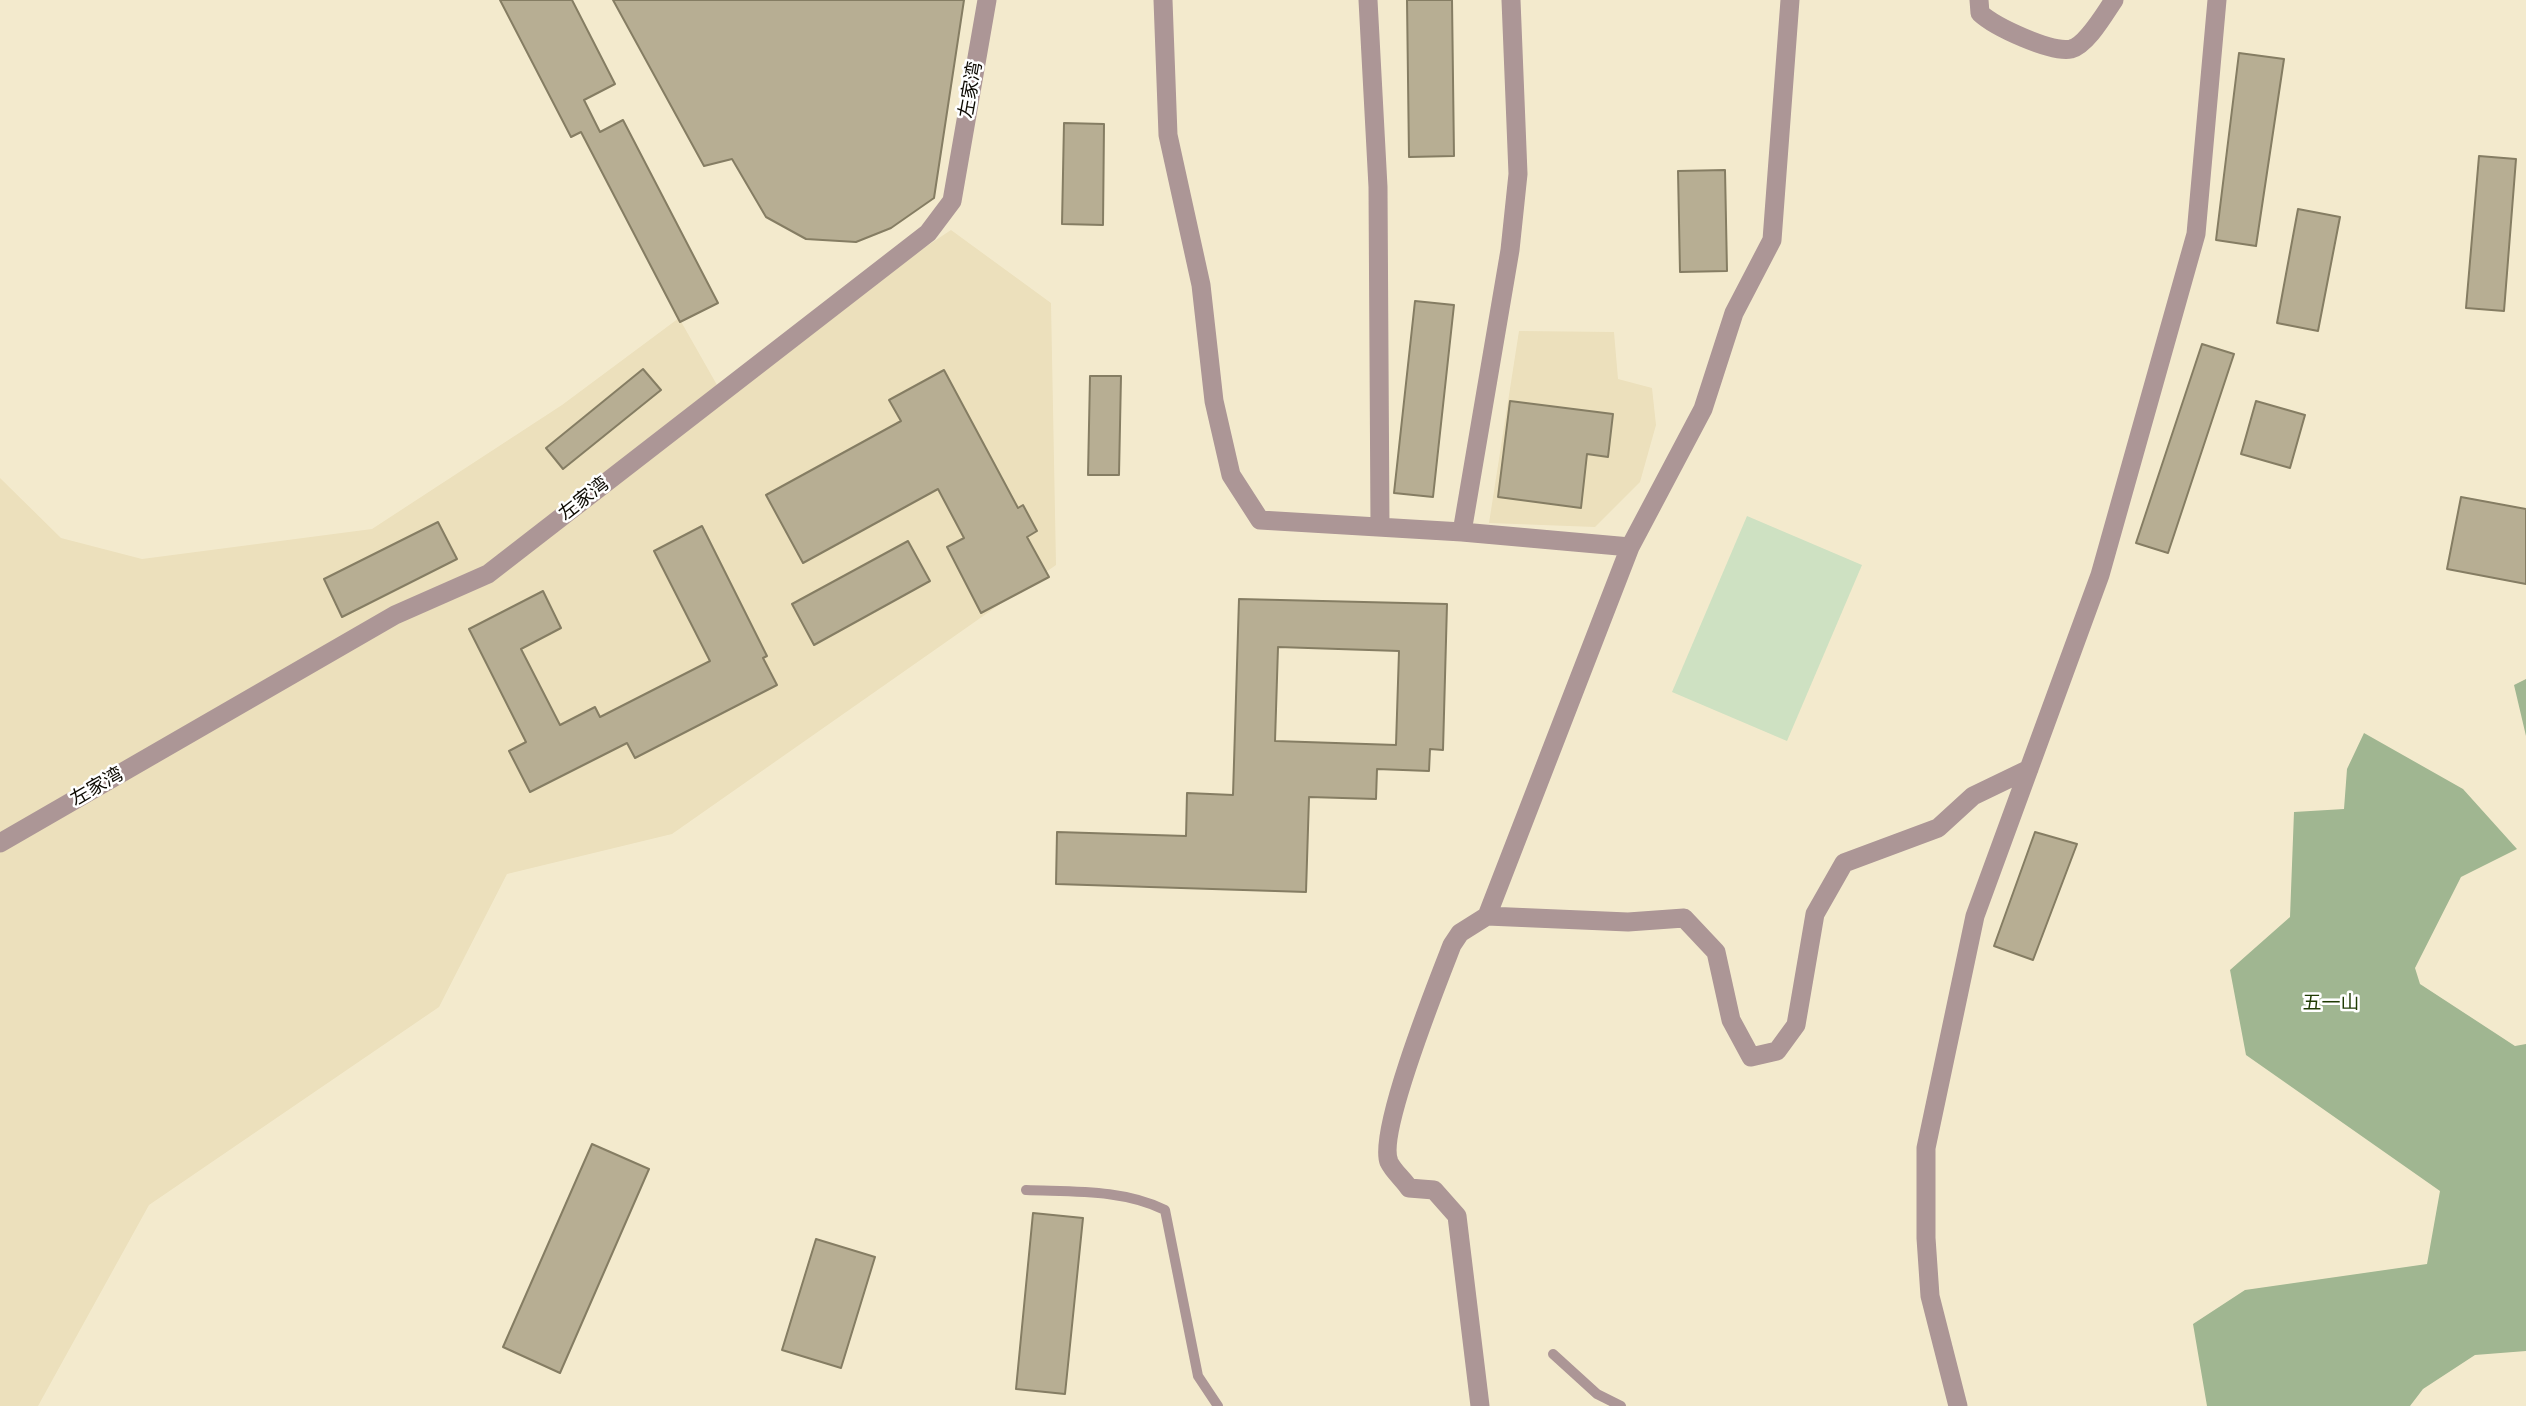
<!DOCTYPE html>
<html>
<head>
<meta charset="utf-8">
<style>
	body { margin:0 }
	canvas { display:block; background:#f3eacd }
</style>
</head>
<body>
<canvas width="2526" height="1406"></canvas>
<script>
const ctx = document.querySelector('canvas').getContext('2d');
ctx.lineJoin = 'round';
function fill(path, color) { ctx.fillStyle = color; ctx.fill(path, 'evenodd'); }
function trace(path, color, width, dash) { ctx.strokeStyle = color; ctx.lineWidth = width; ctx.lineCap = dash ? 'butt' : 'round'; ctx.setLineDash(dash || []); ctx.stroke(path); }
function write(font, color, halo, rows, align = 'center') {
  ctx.font = font + ' Figtree,"Noto Sans SC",sans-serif'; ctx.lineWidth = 5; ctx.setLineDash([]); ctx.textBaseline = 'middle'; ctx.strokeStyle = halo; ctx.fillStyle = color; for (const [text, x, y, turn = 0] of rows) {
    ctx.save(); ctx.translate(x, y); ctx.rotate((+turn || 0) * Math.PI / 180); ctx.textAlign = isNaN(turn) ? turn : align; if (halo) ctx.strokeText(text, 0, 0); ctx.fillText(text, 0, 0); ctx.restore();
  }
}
fill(new Path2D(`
	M951,230L1051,303L1056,565L672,834L507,874L439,1007L149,1205L38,1406H0V478L61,538L142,559L372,529L562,405L679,318L717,385Z
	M1519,331L1614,332L1618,379L1652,388L1656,425L1640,482L1595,527L1489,523Z`), '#ece0bc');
fill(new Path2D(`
	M1747,516L1862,565L1787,741L1672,692Z`), '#cee1c2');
fill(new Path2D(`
	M2526,679V736L2514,685Z
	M2364,733L2463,789L2517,849L2461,877L2415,968L2420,984L2515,1046L2526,1044V1351L2475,1355L2423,1389L2410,1406H2207L2193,1324L2245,1290L2427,1264L2440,1191L2246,1055L2230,970L2290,917L2294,812L2344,809L2347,769Z`), '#a0b691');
const building = new Path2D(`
	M500,0H572L615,84L584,100L600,132L623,120L718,303L680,322L581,132L571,137Z
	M613,0H964L934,198L891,228L856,242L806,239L766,217L732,159L704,166Z
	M1407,0H1452L1454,156L1409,157Z
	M2239,53L2284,59L2256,246L2216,240Z
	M1064,123L1104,124L1103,225L1062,224Z
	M2479,156L2516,159L2504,311L2466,308Z
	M1725,170L1727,271L1680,272L1678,171Z
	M2298,209L2340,217L2318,331L2277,323Z
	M1415,301L1454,305L1433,497L1394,493Z
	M2202,344L2234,354L2168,553L2136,543Z
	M643,369L661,390L563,469L546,448Z
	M944,370L1018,508L1023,505L1037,531L1027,537L1049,577L981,613L947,547L964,538L938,489L803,563L766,495L901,421L889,400Z
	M1090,376H1121L1119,475H1088Z
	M1510,401L1613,414L1608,457L1587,454L1581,508L1498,497Z
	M2256,401L2305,415L2290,468L2241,454Z
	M2461,497L2526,509V584L2447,569Z
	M438,522L457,559L342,617L324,579Z
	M702,526L767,656L763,658L777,685L635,758L627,743L530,792L509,751L526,742L469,629L543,591L561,628L521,649L560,725L595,707L600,717L710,661L654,551Z
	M908,541L930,581L814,645L792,604Z
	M1239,599L1447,604L1443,750L1430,749L1429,771L1377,769L1376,799L1309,797L1306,892L1056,884L1057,832L1186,836L1187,793L1233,795ZM1278,647L1399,651L1396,745L1275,741Z
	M2035,832L2077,844L2033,960L1994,946Z
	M592,1144L649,1169L560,1373L503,1347Z
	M1033,1213L1083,1218L1065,1394L1016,1389Z
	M816,1239L875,1257L841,1368L782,1350Z`);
fill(building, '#b7ae93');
trace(building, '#857d63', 2);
trace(new Path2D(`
	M1026,1190C1072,1192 1123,1189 1165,1210L1198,1376L1218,1406
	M1553,1354L1597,1394L1621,1406`), '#ac9696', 10);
trace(new Path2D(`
	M1163,0L1168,135L1201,285L1214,401L1231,475L1260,520L1462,532L1630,547
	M1368,0L1378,187L1380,527
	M1979,0L1980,13C1995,27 2051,53 2071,49C2087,45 2105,13 2114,0
	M1462,532L1510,250L1518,174L1511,0
	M0,843L395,615L488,574L928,233L952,201L987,0
	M1487,916L1630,547L1703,409L1734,313L1772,240L1790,0
	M1480,1406L1457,1216L1434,1190L1409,1188C1404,1180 1393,1171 1389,1162C1377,1133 1438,981 1452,945L1460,933L1487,916L1628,922L1684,918L1716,952L1731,1020L1751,1057L1777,1051L1796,1025L1815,914L1844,863L1938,828L1973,796L2029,769
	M1958,1406L1930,1296L1926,1238V1148L1975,916L2100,575L2196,234L2217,0`), '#ac9696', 19);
write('19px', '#0e0b03', '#fff', [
	["左家湾",971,90,-80],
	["左家湾",584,499,-38],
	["左家湾",97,787,-30]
]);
write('19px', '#1f3b03', '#fff', [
	["五一山",2331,1003]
]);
</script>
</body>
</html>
